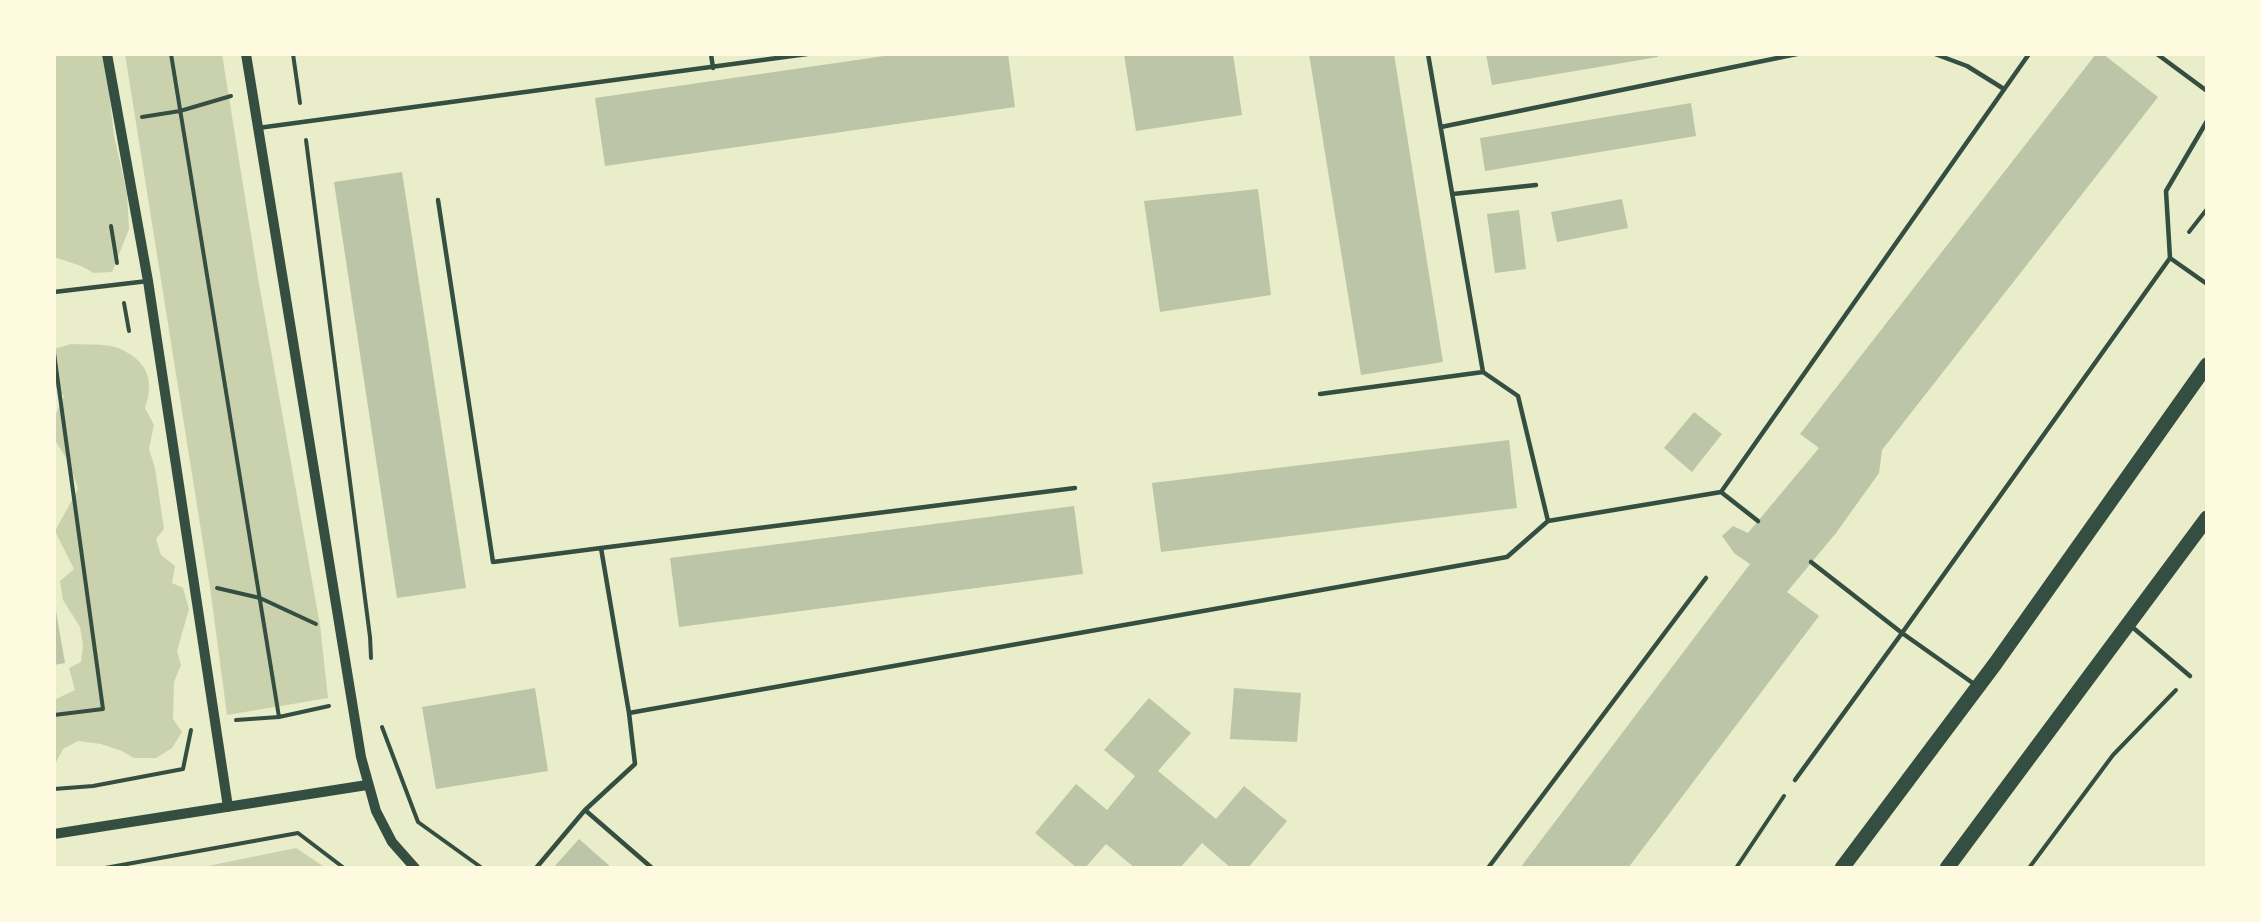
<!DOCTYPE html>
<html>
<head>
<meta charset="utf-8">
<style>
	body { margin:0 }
	#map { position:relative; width:2261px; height:922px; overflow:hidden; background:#e9edc9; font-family:"Source Sans 3",sans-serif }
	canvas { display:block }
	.frame { position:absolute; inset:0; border:56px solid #fefae0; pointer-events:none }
</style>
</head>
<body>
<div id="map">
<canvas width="2261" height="922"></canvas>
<div class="frame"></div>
</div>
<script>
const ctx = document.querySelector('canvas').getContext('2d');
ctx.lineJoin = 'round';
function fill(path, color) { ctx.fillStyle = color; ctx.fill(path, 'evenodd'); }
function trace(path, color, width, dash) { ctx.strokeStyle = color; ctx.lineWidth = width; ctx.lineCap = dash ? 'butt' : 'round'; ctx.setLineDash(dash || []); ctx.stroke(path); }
fill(new Path2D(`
	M54,54H106L112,72L110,101L114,136L127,193L129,229L112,272L94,273L81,266L54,257Z
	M125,54H222L258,278L320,625L328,698L227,715L210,587Z
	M71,344C85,345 105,343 118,348C147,360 155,380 145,408L154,425L149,449L155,468L164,529L156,539L161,555L175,566L172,583L183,588L189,609L177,651L181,665L174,682L173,719L182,732L172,748L156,758H134L122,751L101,744L78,741L63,749L54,766V700L75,690L69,668L81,662L83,645L80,627L63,600L60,581L74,569L55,531L78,489L69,462L54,439V418L64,396L54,386V349Z
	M296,848L326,868H198Z`), '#cad2ad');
fill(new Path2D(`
	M898,54H1008L1015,107L605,166L595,98Z
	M1124,54H1233L1242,115L1136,131Z
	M1309,54H1394L1443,362L1361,375Z
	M1486,54H1658V57L1492,85Z
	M2096,54H2103L2158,97L1882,450L1879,473L1836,533L1787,592L1819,616L1628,868H1520L1750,564L1735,554L1722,536L1733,526L1748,533L1819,448L1800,434Z
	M1691,103L1696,136L1485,171L1480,138Z
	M402,172L466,588L397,598L334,182Z
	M1258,189L1271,295L1160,312L1144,201Z
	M1622,199L1628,228L1557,242L1551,212Z
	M1519,210L1526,269L1495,273L1487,214Z
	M1694,412L1722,434L1692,472L1664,448Z
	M1509,440L1517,508L1161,552L1152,483Z
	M1074,506L1083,574L679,627L670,558Z
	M54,600L65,663L54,665Z
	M535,688L548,771L436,789L422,707Z
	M1234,688L1301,693L1297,742L1230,739Z
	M1149,698L1191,733L1158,771L1216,819L1244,786L1287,821L1248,868H1231L1202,843L1180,868H1135L1106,844L1085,868H1077L1035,833L1076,784L1107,810L1135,776L1104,750Z
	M579,839L612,868H553Z`), '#bcc5a7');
trace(new Path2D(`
	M171,54L279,717
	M293,54L300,103
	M142,117L180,111L231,96
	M306,140L370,637
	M111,226L117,263
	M2189,232L2207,209
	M124,303L129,331
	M54,353L103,709L54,715
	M217,588L260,598L316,624
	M370,636L371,658
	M236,720L279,717L329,706
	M382,727L418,822L482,868
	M54,789L93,786L183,769L191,730
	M105,868L298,833L344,868
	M1736,868L1784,796
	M2029,868L2113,755L2176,690`), '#344e41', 4);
trace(new Path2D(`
	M711,54L713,68
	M1428,54L1483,372
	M1935,54L1967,66L2004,89
	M2157,54L2207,91
	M2207,121L2166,191L2170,258L2207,284
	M1441,127L1797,54
	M258,128L807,54
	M1453,194L1536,185
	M438,200L493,562L601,548L629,713L635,764L585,810L536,868
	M54,292L148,281
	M1721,492L1758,521
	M1548,521L1721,492L2029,54
	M601,548L1075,488
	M1811,562L1902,633L1977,686
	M2131,626L2190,676
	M629,713L1507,557L1548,521L1518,396L1483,372L1320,394
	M1795,780L1902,633L2170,258
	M585,810L652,868
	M1488,868L1706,578`), '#344e41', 4.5);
trace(new Path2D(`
	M107,54L148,281L228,807
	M246,54L361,757L376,811L392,842L415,868
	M54,834L367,785`), '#344e41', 10);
trace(new Path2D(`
	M1842,868L1995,664L2207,365
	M1947,868L2207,518`), '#344e41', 15);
</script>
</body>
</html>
